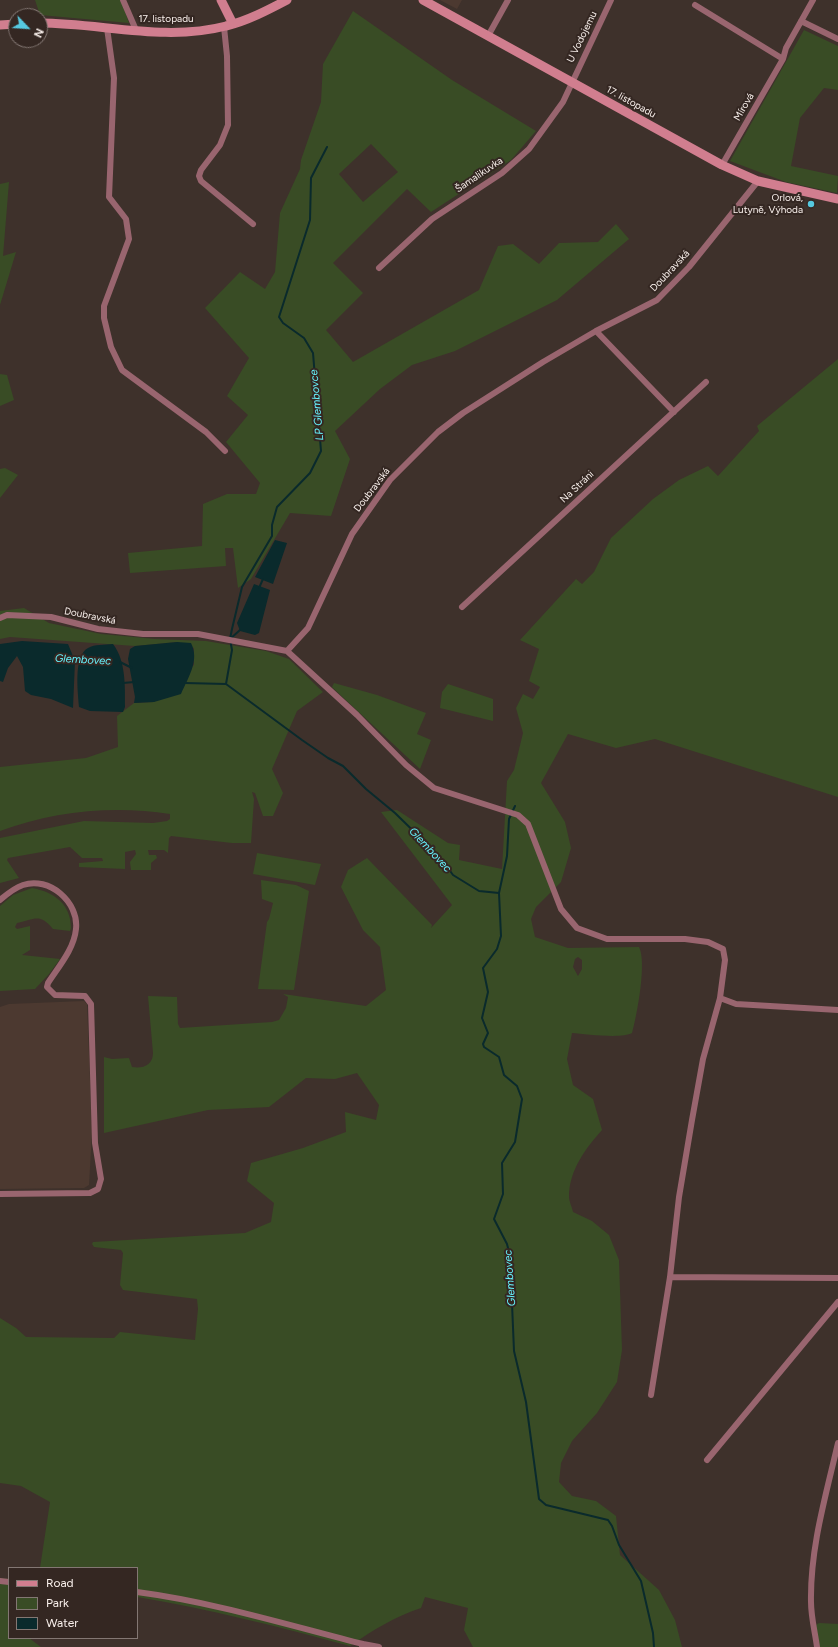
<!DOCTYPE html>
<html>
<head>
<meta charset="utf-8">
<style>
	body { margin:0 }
	#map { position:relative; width:838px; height:1647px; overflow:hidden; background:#3e312b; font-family:Figtree,sans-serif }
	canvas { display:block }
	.legend { position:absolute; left:8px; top:1567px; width:130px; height:72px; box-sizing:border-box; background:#342722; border:1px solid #837773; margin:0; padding:5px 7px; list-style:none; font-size:12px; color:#f9f0ec }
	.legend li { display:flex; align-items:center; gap:8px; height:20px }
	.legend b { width:20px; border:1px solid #837773 }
	.north { position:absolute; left:8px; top:8px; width:40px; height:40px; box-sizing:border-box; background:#342722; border:1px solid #837773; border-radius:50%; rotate:115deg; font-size:11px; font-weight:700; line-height:16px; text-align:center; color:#f9f0ec }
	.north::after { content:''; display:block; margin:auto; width:14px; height:18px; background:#56c9e0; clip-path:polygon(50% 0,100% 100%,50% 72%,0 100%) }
</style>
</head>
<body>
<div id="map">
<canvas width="838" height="1647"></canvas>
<ul class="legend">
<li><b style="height:5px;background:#d17e8f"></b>Road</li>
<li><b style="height:11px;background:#394c25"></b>Park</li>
<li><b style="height:11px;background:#0a2a2c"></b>Water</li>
</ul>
<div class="north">N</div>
</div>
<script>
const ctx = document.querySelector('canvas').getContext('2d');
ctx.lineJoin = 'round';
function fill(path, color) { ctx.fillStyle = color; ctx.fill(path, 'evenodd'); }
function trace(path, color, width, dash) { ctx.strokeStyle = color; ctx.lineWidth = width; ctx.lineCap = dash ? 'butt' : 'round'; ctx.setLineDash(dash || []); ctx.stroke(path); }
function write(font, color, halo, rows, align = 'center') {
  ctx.font = font + ' Figtree,sans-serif'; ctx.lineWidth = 4; ctx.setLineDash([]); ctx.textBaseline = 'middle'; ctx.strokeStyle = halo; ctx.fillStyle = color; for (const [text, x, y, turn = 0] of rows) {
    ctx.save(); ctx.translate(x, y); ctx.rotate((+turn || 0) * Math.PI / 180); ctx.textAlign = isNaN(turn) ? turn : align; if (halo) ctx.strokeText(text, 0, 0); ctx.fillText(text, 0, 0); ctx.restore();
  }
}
fill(new Path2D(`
	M440,0H462L457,9Z
	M84,1001L87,1004L92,1132L89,1185L84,1188L0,1189V1007L9,1004Z`), '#4c3930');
fill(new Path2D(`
	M35,0H121L129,23L40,15Z
	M353,11L452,80L536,131L511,160L431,212L407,189L333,263L363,293L326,330L353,362L479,290L498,246L513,244L539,264L559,243L598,242L616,224L629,239L557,300L455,351L412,365L380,389L335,431L350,459L331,516L290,513L251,579L238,588L233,548H225L226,566L130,573L128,553L202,546L203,504L227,494H256L260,483L226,442L248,415L227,396L249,358L205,308L240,272L265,289L275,272L280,213L300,169L301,160L321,102L323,64ZM371,144L398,172L363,202L339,174Z
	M804,30L838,46V90L824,88L800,118L791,166L838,176L837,193L786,182L730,161Z
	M9,182L3,256L16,252L0,305V184Z
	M838,359V797L655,739L616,748L568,734L541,783L565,822L571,848L561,882L536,907L531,919L535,937L568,948L639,947C647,962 637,1015 632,1033C622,1039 585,1034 572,1033L567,1059L573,1085L593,1099L602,1130C586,1148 569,1170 569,1197C569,1201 572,1207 573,1212L592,1221L609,1235L619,1260L622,1350L617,1382L597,1413L572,1441L561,1463L559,1482L572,1496L596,1501L616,1516L620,1555L659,1590L675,1620L682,1647H473L464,1630L468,1608L425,1597L421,1608C394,1617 373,1630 350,1646C280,1627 209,1609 137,1597V1568H40L50,1502L21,1486L0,1483V1318L16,1328L26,1337L114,1338L120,1332L195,1340L198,1309L197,1299L123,1290L120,1285L123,1253L121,1250L94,1247L92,1244L93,1242L245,1233L271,1222L274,1203L247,1181L251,1163L303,1148L346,1132L345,1112L376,1120L379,1105L357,1073L335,1079L306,1078L269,1107L208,1110L104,1133V1057L112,1059L129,1058L132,1067C143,1069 153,1065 153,1053L148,996L177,997L178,1024L180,1028L272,1022L279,1020L286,1008L288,997L283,994L366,1006L386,990L380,947L363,930L341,887L348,870L367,858L432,925L431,928L452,905L381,812L397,810L448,843L460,845L459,860L502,869L507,781L514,770L523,733L516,708L523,694L533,699L540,687L529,681L539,649L520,640L576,579L582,584L594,572L611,538L653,499L679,480L708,466L718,476L759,431L757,426ZM578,957L582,960V969L578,976L573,967L575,959Z
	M0,374L7,375L14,400L0,406Z
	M5,468L18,475L0,498V469Z
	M24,608L49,623L101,634L155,639L206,641L266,651L289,659L323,692L297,711L272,769L283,793L273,816H263L255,793L252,792L254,799L251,843H232L171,836L169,838L168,853L164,850H148L149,855H156L157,858L151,863V870H131L130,862L136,854L135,850L125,852V869L79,867V863L103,861L102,858H82L70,847L8,858L7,860L19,878L0,883V838L84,821L153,823L167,821L170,819V814C114,805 53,811 0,831V767L86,758L118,747L117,716L134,703L154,702L194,665V648L177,642L135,646L10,637L0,639V611Z
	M334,683L377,695L426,713L417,734L431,740L420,769L334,689L332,687Z
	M448,684L493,699V721L440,708L442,692Z
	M257,853L321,864L315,885L253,874Z
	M261,880L296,885L309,891L294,990L258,989L267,922L269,919L273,903L262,899Z
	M32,888C54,892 71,904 71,928L70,931L53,929C40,913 35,919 17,923L15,927L17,929L30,926V950L22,955L60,959L49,974L35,989L0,991V906L13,895Z
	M0,1578L9,1579V1638H29L41,1647H0Z
	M819,1623L838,1624V1647H818L816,1625Z`), '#394c25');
fill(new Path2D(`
	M275,540L287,543L273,584L255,577Z
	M254,584L270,590L259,633L255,635L240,631L237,623Z
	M22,641L68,644L75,661L73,708L51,699L31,695L25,691L23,667L17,656L8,668L3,682L0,681V644Z
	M177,642L191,643C200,660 188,678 181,694L154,702L134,703L135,697L128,659L130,649L135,646Z
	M113,644C126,661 125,686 125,707L123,712L90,711L79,707C78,692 73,656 88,648C95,644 104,645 113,644Z`), '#0a2a2c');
trace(new Path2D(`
	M259,588L263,579
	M230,639L240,630
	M120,662L132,668
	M123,683L134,682
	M185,683L226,684L302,740L328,758L343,766L366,789L395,813L440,857L453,875L479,891L499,893L501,936L497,949L483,968L488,992L482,1018L488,1033L483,1044L484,1047L499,1057L504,1075L517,1086L522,1099L515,1142L502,1163L503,1194L494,1219L507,1244L510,1256L514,1351L526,1402L539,1499L546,1505L608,1520L612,1526L619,1545L641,1581L653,1633L654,1647
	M226,684L232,650L230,639L232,629L242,587L272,536V525L277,507L310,473L321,451L313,353L304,338L283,323L279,317L310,220L311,178L327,147
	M499,893L507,856L509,819L515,806`), '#0a2a2c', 2);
trace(new Path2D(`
	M123,0L136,30
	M695,5L783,59
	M801,21L838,39
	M224,27L227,56L228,125L220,145L201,170L199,176L201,181L253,224
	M107,28L114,78L109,197L126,219L129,239L104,306V318L111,347L122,370L206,432L225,451
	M488,36L508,0
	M722,165L783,59L786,48L813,0
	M379,268L432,219L502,173L529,149L563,102L611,0
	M596,331L674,412
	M462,607L706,382
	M0,618L7,615L51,617L98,629L143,634H198L287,651L308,628L352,534L390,480L438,432L463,413L543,362L596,331L657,300L689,267L758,181
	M287,651L357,715L406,765L434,788L518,815L528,824L561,909L577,928L607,939H685L708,942L723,949L725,960L720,998L736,1004L838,1010
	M0,900C7,894 14,888 23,885C49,876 79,902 76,929C74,949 59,966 48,983L47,987L55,995L85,996L91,1004L95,1143L101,1179L98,1189L90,1193L0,1194
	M670,1277L838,1278
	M651,1395L670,1277L679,1197L692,1120L703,1059L720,998
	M707,1460L838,1302
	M0,1581L9,1582
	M137,1592C213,1602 288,1625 363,1644L362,1647
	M363,1644L379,1647
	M817,1647C815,1632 811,1617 811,1602C810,1548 826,1495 838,1443`), '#99656f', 6);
trace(new Path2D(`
	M221,0L233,24
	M423,0L722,165L758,181L838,199
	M40,23C101,23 165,42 226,26C247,21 268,10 287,0
	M0,25L16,24`), '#d17e8f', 9);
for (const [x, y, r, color] of [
	[811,204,4,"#56c9e0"]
]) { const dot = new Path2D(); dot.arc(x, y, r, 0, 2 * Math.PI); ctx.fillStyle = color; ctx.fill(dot); trace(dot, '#342722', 1.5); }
write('10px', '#f9f0ec', '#342722', [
	["17. listopadu",166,19],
	["U Vodojemu",582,37,-64],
	["17. listopadu",631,102,29],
	["Mírová",744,107,-60],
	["Šamalikuvka",479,175,-34],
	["Doubravská",670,271,-47],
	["Na Stráni",577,487,-43],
	["Doubravská",372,490,-53],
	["Doubravská",90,616,11]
]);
write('10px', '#f9f0ec', '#342722', [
	["Orlová,",803,198],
	["Lutyně, Výhoda",803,210]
], 'right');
write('italic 11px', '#66f4fe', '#342722', [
	["LP Glembovce",317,405,-95],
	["Glembovec",83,660,3],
	["Glembovec",430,850,47],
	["Glembovec",510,1278,-94]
]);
</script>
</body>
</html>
